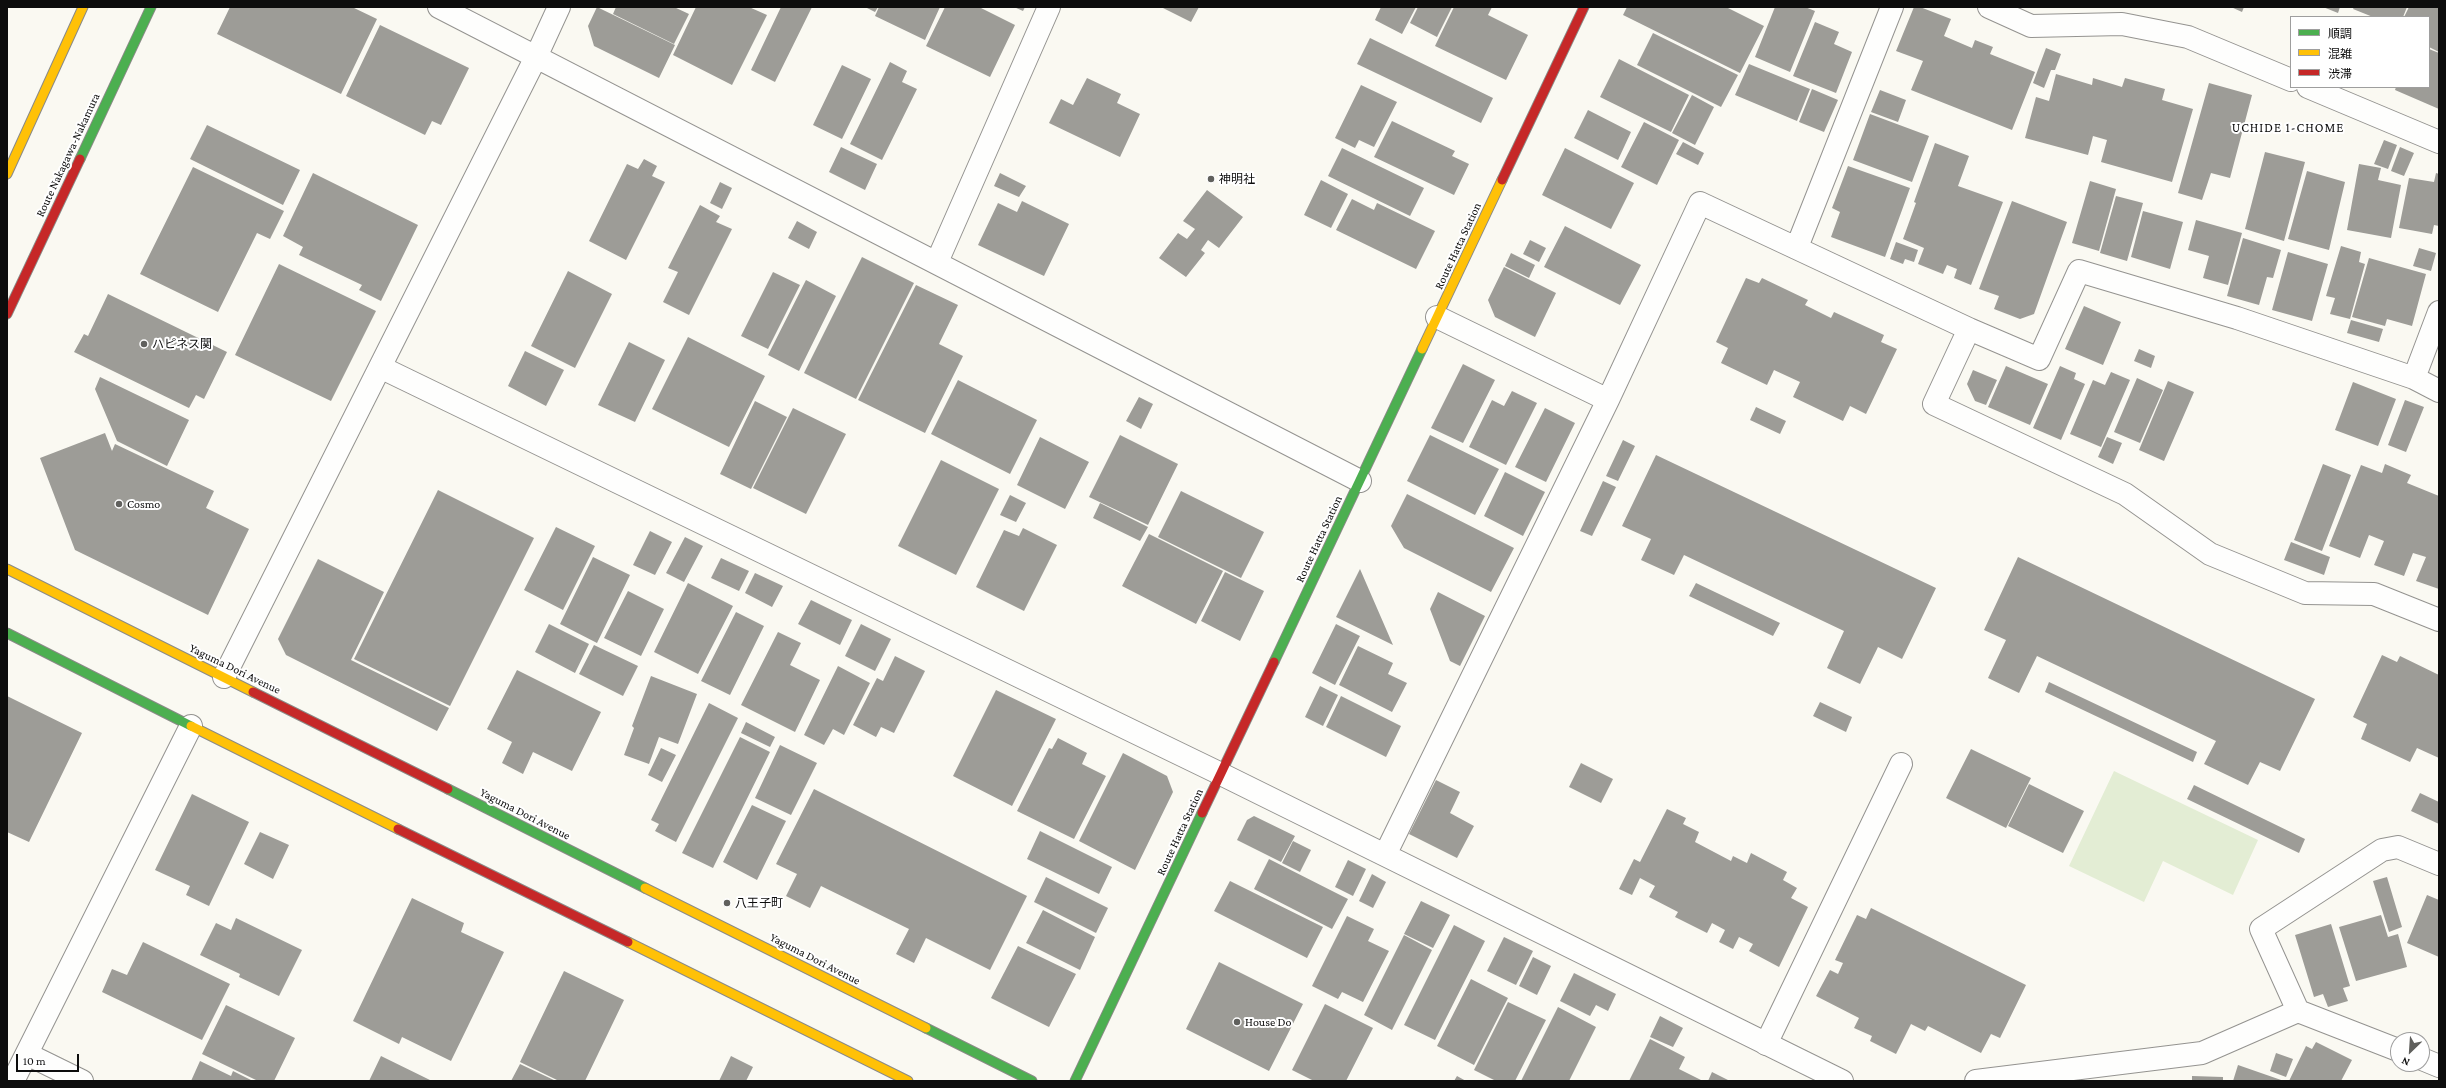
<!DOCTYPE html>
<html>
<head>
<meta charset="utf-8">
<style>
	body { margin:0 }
	#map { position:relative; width:2446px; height:1088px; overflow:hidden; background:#faf9f2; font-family:"Crimson Pro","Noto Sans JP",serif }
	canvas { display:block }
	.frame { position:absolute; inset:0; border:8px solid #0d0d0d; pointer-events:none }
	.legend { position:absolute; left:2290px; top:16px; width:140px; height:72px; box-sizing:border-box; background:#fff; border:1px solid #9e9e9e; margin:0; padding:5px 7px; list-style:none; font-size:12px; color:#0d0d0d }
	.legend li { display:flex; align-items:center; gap:8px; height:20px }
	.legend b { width:20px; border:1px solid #9e9e9e }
	.north { position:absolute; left:2390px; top:1032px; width:40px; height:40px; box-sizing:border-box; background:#fff; border:1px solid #9e9e9e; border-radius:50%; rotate:205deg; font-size:11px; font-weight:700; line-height:16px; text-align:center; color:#0d0d0d }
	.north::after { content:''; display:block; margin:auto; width:14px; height:18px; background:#60605d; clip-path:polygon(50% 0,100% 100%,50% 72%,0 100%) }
	.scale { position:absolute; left:16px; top:1054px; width:63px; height:18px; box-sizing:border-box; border:2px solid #0d0d0d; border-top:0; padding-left:5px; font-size:12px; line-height:14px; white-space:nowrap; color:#0d0d0d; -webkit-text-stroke:3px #fff; paint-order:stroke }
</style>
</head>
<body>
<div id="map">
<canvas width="2446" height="1088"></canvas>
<div class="frame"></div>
<ul class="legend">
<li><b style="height:5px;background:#4caf50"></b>順調</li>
<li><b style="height:5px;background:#ffc107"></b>混雑</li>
<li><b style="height:5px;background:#c62828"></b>渋滞</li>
</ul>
<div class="north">N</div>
<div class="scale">10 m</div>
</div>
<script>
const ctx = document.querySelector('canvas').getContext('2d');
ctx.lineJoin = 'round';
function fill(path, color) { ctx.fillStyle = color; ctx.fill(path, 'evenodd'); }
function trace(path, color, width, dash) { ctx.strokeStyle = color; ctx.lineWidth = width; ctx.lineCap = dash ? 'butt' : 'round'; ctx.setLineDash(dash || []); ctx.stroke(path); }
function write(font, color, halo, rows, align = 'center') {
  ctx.font = font + ' "Crimson Pro","Noto Sans JP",serif'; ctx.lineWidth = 4; ctx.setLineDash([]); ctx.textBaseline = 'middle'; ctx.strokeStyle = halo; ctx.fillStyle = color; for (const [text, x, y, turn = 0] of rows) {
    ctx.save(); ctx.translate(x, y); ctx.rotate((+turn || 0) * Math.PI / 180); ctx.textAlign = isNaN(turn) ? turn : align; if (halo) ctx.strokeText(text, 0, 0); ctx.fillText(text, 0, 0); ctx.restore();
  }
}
fill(new Path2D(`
	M2114,771L2258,840L2233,895L2163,861L2144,902L2069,866Z`), '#e3edd4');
fill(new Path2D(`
	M230,7H352L377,19L341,94L217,34Z
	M597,7L675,45L659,78L594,46L588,26Z
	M616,7H674L689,14L674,44L613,14Z
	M696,7H749L767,15L732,85L673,55Z
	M781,7H812L775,82L751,70Z
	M865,7H878L875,12Z
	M879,7H940L925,40L875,16Z
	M945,7H979L1015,25L990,77L926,46Z
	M1014,7H1025L1023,11Z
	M1161,7H1199L1191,22Z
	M1381,7H1416L1402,34L1375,20Z
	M1418,7H1452L1437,37L1410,23Z
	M1454,7H1492L1488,15L1528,35L1506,80L1435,46Z
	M1627,7H1726L1764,26L1740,73L1623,15Z
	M1775,7H1805L1815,11L1790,72L1755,57Z
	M1914,7H1920L1951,19L1944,36L1972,48L1975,40L1993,47L1990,54L2035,72L2012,130L1911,90L1923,61L1896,51Z
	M2231,7H2244L2242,12Z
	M2323,7H2340L2338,13Z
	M2354,7H2407L2403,17H2373L2353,9Z
	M2409,7H2439V52L2429,47V17H2404Z
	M1815,22L1839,32L1834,44L1852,52L1836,93L1793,76Z
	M380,25L469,68L441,125L432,121L425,135L346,96Z
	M1653,33L1738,75L1721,107L1637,65Z
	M1370,38L1493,98L1481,123L1357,64Z
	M2046,48L2061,54L2055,70H2051L2044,88L2033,83Z
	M2429,49L2439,53V109L2395,90L2396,87H2429Z
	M1619,59L1689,95L1671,132L1600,97Z
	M890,62L907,71L902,82L917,89L882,160L850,144Z
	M1749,64L1810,89L1797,121L1735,95Z
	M842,65L871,79L842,139L813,125Z
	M2056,74L2092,85L2093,78L2122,87L2125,78L2165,89L2162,100L2193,109L2172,182L2101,162L2107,140L2093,136L2088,155L2025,138L2036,97L2049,101Z
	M1087,78L1121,94L1117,103L1140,114L1120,157L1049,123L1061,99L1073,105Z
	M2209,83L2252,95L2230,178L2211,173L2202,200L2178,193Z
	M1361,85L1397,102L1374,147L1359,140L1355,148L1335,138Z
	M1812,89L1838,100L1824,132L1799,122Z
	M1880,90L1906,100L1898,122L1871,112Z
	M1692,95L1714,107L1695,145L1672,133Z
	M1588,110L1631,132L1618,160L1574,138Z
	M1870,114L1929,136L1912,182L1853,160Z
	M1392,121L1455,151L1452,156L1469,164L1454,195L1374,157Z
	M1644,122L1679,140L1657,185L1621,167Z
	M207,125L300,170L283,205L190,159Z
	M2384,140L2397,145L2388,169L2374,164Z
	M1683,142L1704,153L1698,165L1676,154Z
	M1935,143L1969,156L1958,186L2003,202L1971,285L1954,278L1957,269L1947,265L1943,274L1918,264L1924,248L1903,239L1916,203L1914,202Z
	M841,147L877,164L865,190L829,172Z
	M2400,147L2414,153L2404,176L2391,171Z
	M1342,148L1424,188L1410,216L1328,176Z
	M1565,148L1634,183L1611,229L1542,195Z
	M2265,152L2305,162L2284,241L2245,229Z
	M644,159L657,166L652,176L665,182L626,260L589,241L627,164L638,169Z
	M2359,164L2381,168L2378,180L2401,185L2391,238L2347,230Z
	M1848,166L1910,188L1885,257L1831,237L1840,212L1832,208Z
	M193,167L284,211L270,239L257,233L218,312L140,274Z
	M2307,171L2345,182L2329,250L2288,239Z
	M313,173L418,225L381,301L359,290L362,285L299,255L303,247L283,236Z
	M1000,173L1026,186L1019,197L994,186Z
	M2436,173L2439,174V226L2434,225L2432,234L2399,228L2409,178L2434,182Z
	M1321,180L1348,194L1331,228L1304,215Z
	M2090,181L2116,189L2099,251L2072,243Z
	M720,182L732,188L722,209L710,203Z
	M1207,190L1243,217L1219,248L1208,240L1201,250L1205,253L1186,277L1159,258L1178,233L1187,239L1195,229L1183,221Z
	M2116,196L2143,203L2127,261L2100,253Z
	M1352,199L1374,210L1377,203L1435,231L1416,269L1336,230Z
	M1022,201L1069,224L1044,276L978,245L998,203L1017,212Z
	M2012,201L2067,222L2034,314L2020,319L1994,309L1999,296L1979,289Z
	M700,205L720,216L716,222L732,229L689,315L663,302L678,272L668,268Z
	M2143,211L2183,222L2170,269L2131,257Z
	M2196,220L2242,233L2228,285L2203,278L2209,256L2188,250Z
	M797,221L817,232L809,249L788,238Z
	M1565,226L1641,265L1620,305L1544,267Z
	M2243,238L2281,250L2273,278L2267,277L2259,305L2227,296Z
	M1530,240L1546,248L1539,262L1523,254Z
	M1896,242L1918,250L1914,262L1905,259L1903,264L1890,259Z
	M2341,246L2361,252L2359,262L2365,264L2350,319L2330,314L2335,298L2326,296Z
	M2419,248L2436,253L2431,271L2413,266Z
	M2288,252L2328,264L2312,321L2272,310Z
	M1511,253L1535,265L1529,278L1505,266Z
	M862,257L914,283L856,399L804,373Z
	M2369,258L2426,274L2412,326L2387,319L2385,326L2352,317Z
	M279,264L376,311L331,401L235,355Z
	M1504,267L1556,293L1535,337L1495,317L1488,300Z
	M568,271L612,294L575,368L531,346Z
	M773,272L800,285L768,349L741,336Z
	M1746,278L1759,283L1762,278L1808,300L1805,305L1831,318L1834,312L1884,335L1881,342L1897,349L1866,414L1850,406L1843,421L1793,397L1800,382L1774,370L1767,385L1721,363L1728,348L1716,342Z
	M806,280L836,296L799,371L768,355Z
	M916,285L958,305L939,344L963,356L925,433L858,400Z
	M108,294L227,352L204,399L196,395L189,408L74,352L84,334L88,336Z
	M2084,306L2121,322L2103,365L2065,349Z
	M2351,320L2383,329L2379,342L2347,333Z
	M688,337L765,376L729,447L652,409Z
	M629,342L665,360L635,422L598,405Z
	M2139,349L2155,356L2151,368L2134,361Z
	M525,351L564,370L546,406L508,386Z
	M1463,364L1495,380L1463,443L1431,428Z
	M2006,366L2048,384L2030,425L1988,407Z
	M2060,366L2076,373L2074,379L2085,384L2061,440L2033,428Z
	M1973,370L1997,380L1986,405L1975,401L1967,384Z
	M2111,372L2130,380L2101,447L2070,434L2093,380L2105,385Z
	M100,377L189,420L167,466L117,441L95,389Z
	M2137,378L2163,390L2140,443L2114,432Z
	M958,380L1037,420L1010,474L931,434Z
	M2168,381L2194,392L2164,461L2139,450Z
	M2353,382L2396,399L2378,446L2335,430Z
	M1512,391L1537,403L1506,465L1469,447L1492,400L1504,406Z
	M1139,397L1153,404L1141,429L1126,421Z
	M2405,400L2424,407L2406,452L2388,445Z
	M755,401L787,417L751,489L720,474Z
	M1756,407L1786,421L1780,434L1750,420Z
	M793,408L846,434L806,514L753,488Z
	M1545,408L1575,423L1546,482L1515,467Z
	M105,433L112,451L115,444L214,491L206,508L249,529L208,615L75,550L40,458Z
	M1120,435L1178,464L1148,525L1089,497Z
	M1430,435L1499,469L1475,515L1407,481Z
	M1040,437L1089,462L1065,509L1017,485Z
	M2107,437L2122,443L2113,464L2098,457Z
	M1623,440L1635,446L1618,481L1606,476Z
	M1656,455L1936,588L1902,659L1878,647L1860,684L1827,668L1844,631L1684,555L1674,575L1641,560L1651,539L1622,526Z
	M941,460L999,489L956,575L898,546Z
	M2323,464L2351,475L2322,551L2294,540Z
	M2385,464L2411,475L2407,483L2439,496V589L2416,581L2426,557L2413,553L2404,576L2374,565L2384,541L2369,535L2360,558L2329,546L2361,465L2382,473Z
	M1505,472L1545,492L1523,536L1484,516Z
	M1603,481L1616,487L1592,536L1580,531Z
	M438,490L534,538L450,706L354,659Z
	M1181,491L1264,532L1241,578L1158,537Z
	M1407,494L1514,548L1491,592L1404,548L1391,526Z
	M1010,495L1026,503L1016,522L1000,515Z
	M1100,503L1148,527L1140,541L1093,518Z
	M556,527L595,546L563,610L524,590Z
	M1023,528L1057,545L1024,611L976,587L1004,530L1019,536Z
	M650,531L672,542L655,575L633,565Z
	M1149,534L1223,571L1196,624L1122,586Z
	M685,537L703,546L684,582L666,573Z
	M2291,542L2330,557L2324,575L2284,560Z
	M593,557L630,575L597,643L560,624Z
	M2018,557L2315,699L2280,771L2260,762L2248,785L2204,764L2216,741L2037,656L2019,693L1988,678L2006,640L1984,630Z
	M721,558L749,571L739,591L711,578Z
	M318,559L384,592L351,660L449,708L437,731L286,655L278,639Z
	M1360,569L1393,645L1336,617Z
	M1225,572L1264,591L1240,641L1201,621Z
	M755,573L783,586L772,607L745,593Z
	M688,583L733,606L698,674L654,652Z
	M1696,583L1780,623L1773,636L1689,596Z
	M628,591L664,609L641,656L604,638Z
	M1438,592L1485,616L1460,666L1450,661L1430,609Z
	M811,600L852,620L840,645L798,624Z
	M736,612L764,626L730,695L701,681Z
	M549,624L589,644L575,673L535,652Z
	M861,624L891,639L875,671L845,656Z
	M1336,624L1360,636L1335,685L1312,673Z
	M778,632L801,643L790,665L820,680L795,732L741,705Z
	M594,645L638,666L623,696L579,674Z
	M1358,646L1393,663L1388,674L1407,683L1392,712L1339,685Z
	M2382,655L2397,662L2400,656L2439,675V758L2417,748L2410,762L2361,739L2367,724L2353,717Z
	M895,656L925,671L894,733L881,727L876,737L853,725L877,678L883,681Z
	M838,666L870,683L844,735L833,729L824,745L804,735Z
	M517,670L601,712L572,771L533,752L523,774L502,763L512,742L487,729Z
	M651,676L697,694L678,744L659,737L649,764L624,755L634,728L632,726Z
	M2049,682L2197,752L2193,762L2045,692Z
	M1320,686L1338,695L1323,726L1305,717Z
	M996,690L1056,719L1012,806L953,776Z
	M7,696L82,733L29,842L7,832Z
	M1341,696L1401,726L1386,757L1326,727Z
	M1820,702L1852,717L1846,732L1813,716Z
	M709,703L738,718L676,842L655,831L659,824L651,820Z
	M746,722L775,737L770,747L741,733Z
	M740,737L770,752L713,868L682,853Z
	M1058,738L1087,753L1082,764L1106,776L1074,839L1017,811L1049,748L1052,749Z
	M780,745L817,763L791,815L755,798Z
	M661,748L676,755L662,782L648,775Z
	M1971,749L2031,778L2006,828L1946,798Z
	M1123,753L1167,776L1173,792L1135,870L1079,841Z
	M1581,763L1613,779L1601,803L1569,787Z
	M1436,780L1460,792L1450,813L1474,826L1457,858L1409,834Z
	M2029,784L2084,811L2063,853L2008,826Z
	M2194,785L2305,839L2299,853L2187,799Z
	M814,789L1027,896L990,970L926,938L914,963L896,954L909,929L821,886L810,908L786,896L797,874L776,864Z
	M2420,793L2439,802V824L2411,811Z
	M192,794L249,822L209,906L186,895L190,886L155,870Z
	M752,805L786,821L757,880L723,862Z
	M1667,809L1686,818L1683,824L1699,832L1695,842L1731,861L1733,856L1747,863L1751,853L1787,872L1783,880L1797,888L1791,898L1808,907L1779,967L1749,951L1753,944L1739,937L1733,949L1719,942L1725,930L1712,923L1707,933L1675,917L1678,912L1649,897L1655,886L1640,878L1632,895L1619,889L1634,859L1640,862Z
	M1254,816L1295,836L1281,862L1237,840L1247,820Z
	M1040,831L1112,867L1099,894L1027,859Z
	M260,832L289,845L273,879L244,864Z
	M1293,841L1311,850L1300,872L1282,863Z
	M1269,859L1348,899L1332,929L1254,889Z
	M1348,860L1366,869L1353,896L1335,887Z
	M1372,874L1386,882L1373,908L1359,901Z
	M1046,877L1108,908L1096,933L1034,902Z
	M2387,877L2402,927L2389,932L2373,881Z
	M1230,881L1323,927L1307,958L1214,911Z
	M2427,895L2439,900V957L2407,943Z
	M412,898L464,923L461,932L504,952L451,1061L402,1037L399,1044L353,1021Z
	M1421,901L1450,915L1433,948L1404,934Z
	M1871,908L2026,985L2000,1038L1991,1034L1981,1053L1928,1026L1925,1031L1911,1024L1896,1054L1870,1041L1872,1036L1854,1028L1859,1018L1816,996L1830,970L1838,974L1843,963L1835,960L1857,915L1866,919Z
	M1043,910L1095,937L1080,970L1026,943Z
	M2381,915L2388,937L2398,934L2407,967L2356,981L2339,927Z
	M1347,916L1374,929L1368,941L1389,951L1363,1002L1342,992L1338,999L1312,986Z
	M236,918L302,950L279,996L239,977L240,974L200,955L216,923L231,930Z
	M2331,924L2350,986L2343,988L2348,1001L2328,1007L2323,994L2314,997L2295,935Z
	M1454,925L1485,941L1435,1040L1404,1025Z
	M1404,935L1432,950L1392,1030L1364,1015Z
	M1504,937L1533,951L1516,985L1487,971Z
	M143,942L230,984L202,1040L102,992L112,969L127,975Z
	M1018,946L1076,974L1049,1027L991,998Z
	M1533,957L1551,966L1537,995L1519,986Z
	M1219,962L1303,1004L1269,1071L1186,1029Z
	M564,971L624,1000L585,1081H559L520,1062Z
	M1574,973L1616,994L1608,1011L1596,1005L1590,1016L1560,1001Z
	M1471,979L1508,998L1474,1065L1437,1046Z
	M1508,1002L1546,1020L1515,1081H1496L1474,1070Z
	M1325,1004L1373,1028L1346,1081H1314L1292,1070Z
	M226,1005L295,1038L274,1081H258L202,1054Z
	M1558,1007L1596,1027L1569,1081H1521Z
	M1660,1016L1683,1028L1673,1047L1650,1037Z
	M1650,1039L1685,1057L1679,1069L1703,1081H1629Z
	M2316,1042L2352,1060L2341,1081H2289L2306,1046L2312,1049Z
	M2276,1053L2293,1059L2286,1077L2270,1071Z
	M381,1056L432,1081H369Z
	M731,1056L753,1067L746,1081H719Z
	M200,1061L231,1076L233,1071L253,1081H191Z
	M520,1064L556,1081H511Z
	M2238,1065L2284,1081H2233Z
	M1712,1072L1730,1081H1708Z
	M1457,1076L1466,1081H1454Z
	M2192,1076L2223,1077V1081H2192Z`), '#9d9c97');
const lane = new Path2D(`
	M1766,1044L1901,764`);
const street = new Path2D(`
	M439,7L1360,481
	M1989,7L2031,26L2122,24L2188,37L2291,80
	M2308,87L2439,142
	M1797,247L1892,7
	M937,262L1049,7
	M1437,317L1608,400
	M1969,329L2039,359L2079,271L2237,318L2414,378L2439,391
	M380,367L1221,774L1842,1081
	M2414,378L2439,312
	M224,677L536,57L559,7
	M1385,855L1608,400L1700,203L1969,329L1934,404L2125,494L2210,554L2305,593L2374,594L2439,620
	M2398,1050L2298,1011L2261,929L2382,850L2398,847L2439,864
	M27,1054L82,1081
	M2422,1059L2439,1066
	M13,1081L191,726
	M1976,1081L2202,1053L2298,1011`);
const fast = new Path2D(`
	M80,159L151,7
	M7,633L191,726
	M1274,662L1422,349
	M448,789L645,888
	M926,1028L1032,1081
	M1075,1081L1202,813`);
const slow = new Path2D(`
	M7,174L83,7
	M1422,349L1502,180
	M7,569L253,692
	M191,726L398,829
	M645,888L926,1028
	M628,942L908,1081`);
const jam = new Path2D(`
	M1502,180L1584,7
	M7,314L80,159
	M253,692L448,789
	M1202,813L1274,662
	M398,829L628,942`);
trace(lane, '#949390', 24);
trace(street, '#949390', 24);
trace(fast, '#8a8a87', 11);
trace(slow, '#8a8a87', 11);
trace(jam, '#8a8a87', 11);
trace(lane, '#fefefd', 22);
trace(street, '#fefefd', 22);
trace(fast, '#4caf50', 9);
trace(slow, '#ffc107', 9);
trace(jam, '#c62828', 9);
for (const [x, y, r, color] of [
	[1211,179,4,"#60605d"],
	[144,344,4,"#60605d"],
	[119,504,4,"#60605d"],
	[727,903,4,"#60605d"],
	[1237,1022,4,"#60605d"]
]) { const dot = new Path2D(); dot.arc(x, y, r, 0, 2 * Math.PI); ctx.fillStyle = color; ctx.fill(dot); trace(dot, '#fff', 1.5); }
write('12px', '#0d0d0d', '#fff', [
	["Route Nakagawa-Nakamura",68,155,-65],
	["Route Hatta Station",1458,246,-65],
	["Route Hatta Station",1319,539,-65],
	["Yaguma Dori Avenue",235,669,26],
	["Yaguma Dori Avenue",525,814,27],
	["Route Hatta Station",1180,832,-65],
	["Yaguma Dori Avenue",815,959,27]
]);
write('12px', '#0d0d0d', '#fff', [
	["神明社",1219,179],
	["ハピネス関",152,344],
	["Cosmo",127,504],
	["八王子町",735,903],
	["House Do",1245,1022]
], 'left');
ctx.letterSpacing = '1px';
write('13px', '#0d0d0d', '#fff', [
	["UCHIDE 1-CHOME",2288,128]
]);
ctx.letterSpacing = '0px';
</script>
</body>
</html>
